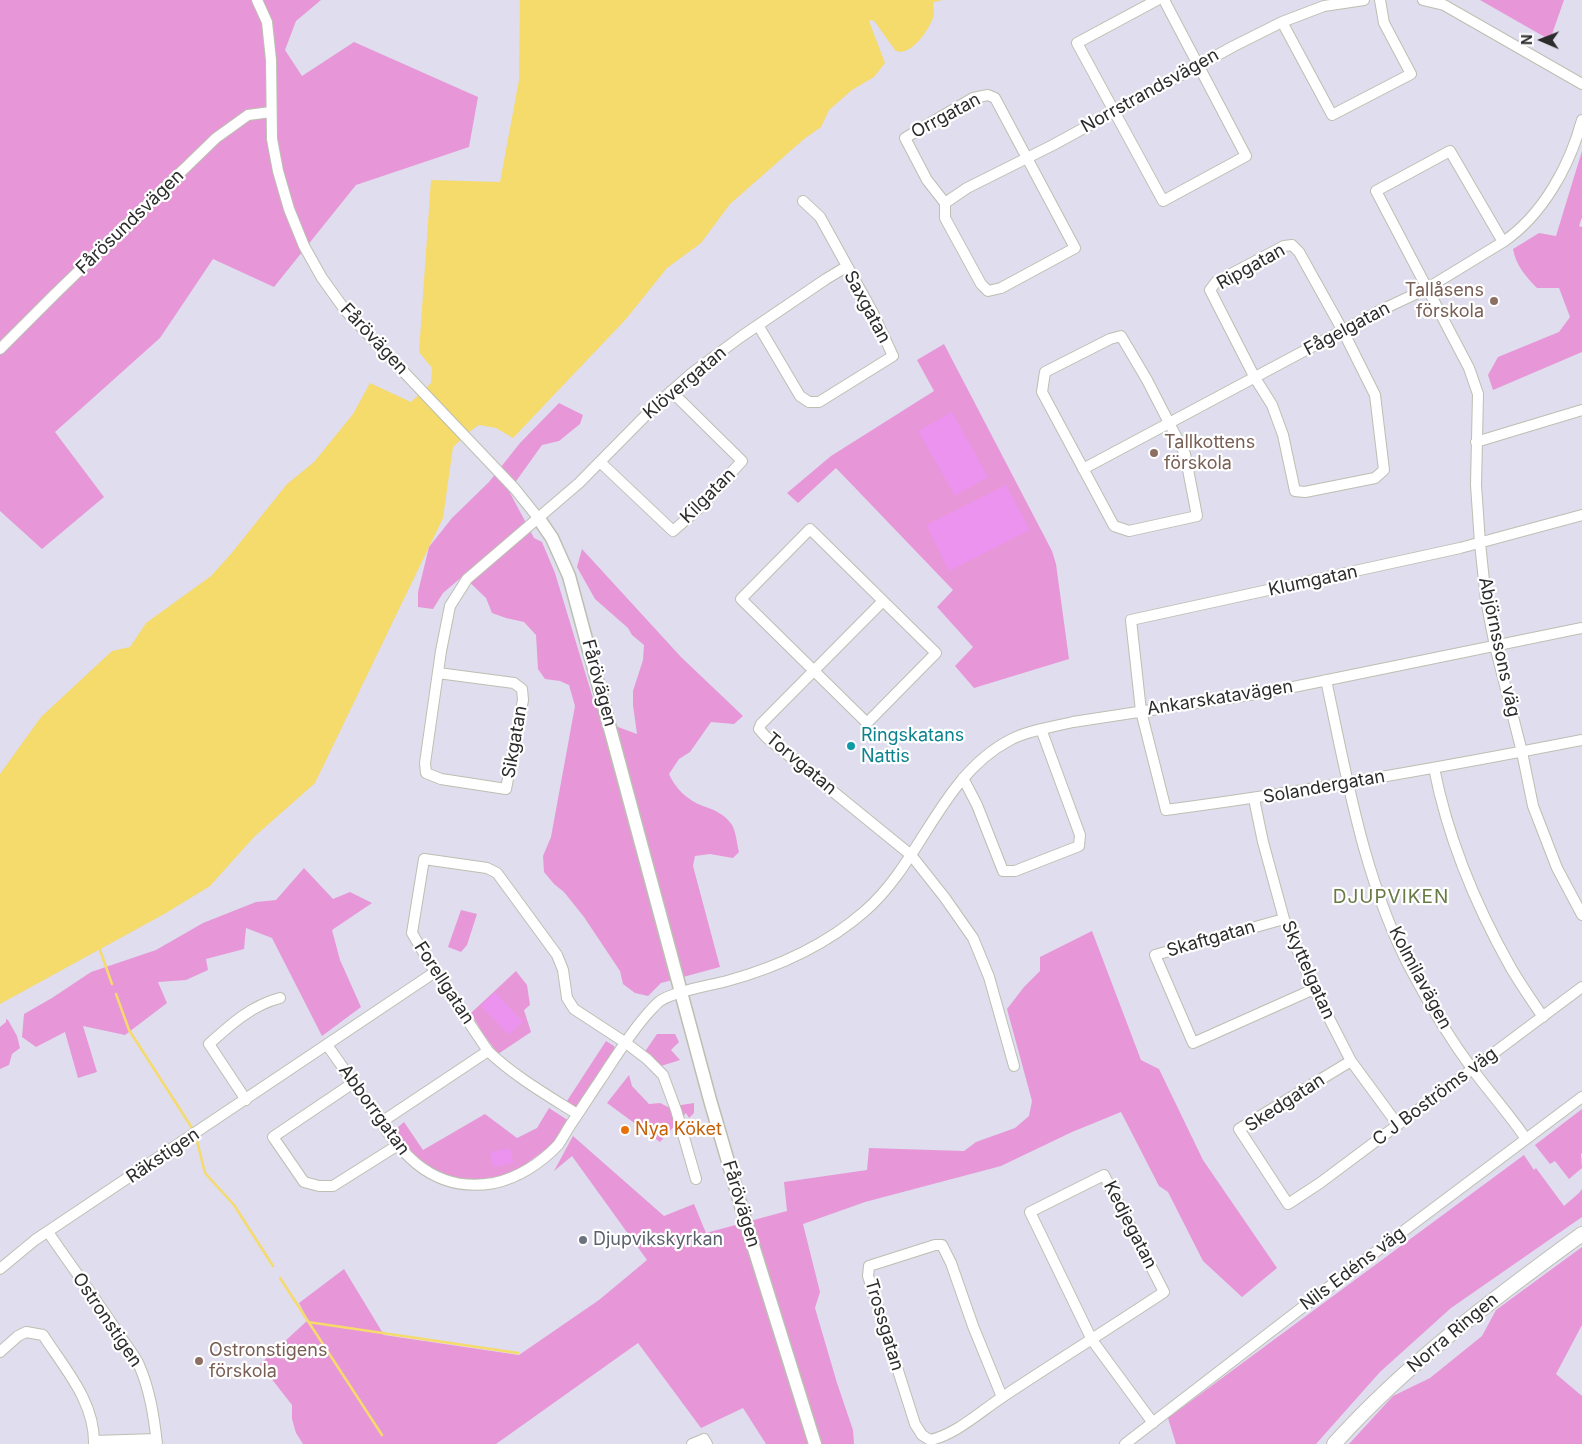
<!DOCTYPE html>
<html>
<head>
<meta charset="utf-8">
<style>
	body { margin:0 }
	#map { position:relative; width:1582px; height:1444px; overflow:hidden; background:#dfddee; font-family:Inter,sans-serif }
	canvas { display:block }
	.north { position:absolute; left:1517px; top:15px; width:50px; height:50px; -webkit-text-stroke:4px #fff; paint-order:stroke; rotate:271deg; font-size:14px; font-weight:700; line-height:20px; text-align:center; color:#2c2c2c }
	.north::after { content:''; display:block; margin:auto; width:18px; height:22px; background:#2c2c2c; clip-path:polygon(50% 0,100% 100%,50% 72%,0 100%) }
</style>
</head>
<body>
<div id="map">
<canvas width="1582" height="1444"></canvas>
<div class="north">N</div>
</div>
<script>
const ctx = document.querySelector('canvas').getContext('2d');
ctx.lineJoin = 'round';
function fill(path, color) { ctx.fillStyle = color; ctx.fill(path, 'evenodd'); }
function trace(path, color, width, dash) { ctx.strokeStyle = color; ctx.lineWidth = width; ctx.lineCap = dash ? 'butt' : 'round'; ctx.setLineDash(dash || []); ctx.stroke(path); }
function write(font, color, halo, rows, align = 'center') {
  ctx.font = font + ' Inter,sans-serif'; ctx.lineWidth = 4.5; ctx.setLineDash([]); ctx.textBaseline = 'middle'; ctx.strokeStyle = halo; ctx.fillStyle = color; for (const [text, x, y, turn = 0] of rows) {
    ctx.save(); ctx.translate(x, y); ctx.rotate((+turn || 0) * Math.PI / 180); ctx.textAlign = isNaN(turn) ? turn : align; if (halo) ctx.strokeText(text, 0, 0); ctx.fillText(text, 0, 0); ctx.restore();
  }
}
fill(new Path2D(`
	M0,0H321L296,21L285,50L302,76L354,42L478,97L469,147L356,185L274,287L213,259L160,338L55,432L104,497L42,549L0,511Z
	M1480,0H1564L1550,40Z
	M1582,151V217L1579,226L1582,227V352L1493,390L1488,375L1498,357L1559,332L1570,317L1559,288H1537C1525,276 1516,265 1513,249L1539,233L1556,236Z
	M944,344L1052,551L1056,564L1069,659L974,688L955,666L973,647L937,607L953,590L836,468L798,503L787,493L831,456L934,391L917,360Z
	M559,403L583,415L580,424L559,441L542,445L509,491L534,538L542,542L555,573L595,705L618,727L637,734L633,705V691L643,660L644,645L632,635L628,628L595,599L577,567L582,549L681,657L743,716L734,724L711,722L690,752L679,759L669,774C675,788 688,801 703,806C714,810 725,814 732,825C736,832 737,844 739,852L733,858L710,854L695,856L693,866L720,967L661,983L648,996L635,993L623,984L620,971L584,917L564,892L554,884L544,872L543,856L551,837L575,706L569,685L560,681L545,679L538,669L536,635L524,622L506,618L492,613L486,598L463,576L443,593L433,609L418,607V592L429,547L452,518L489,482L520,443Z
	M304,868L333,899L350,892L372,903L332,930L340,960L361,1007L322,1036L272,938L246,928L244,949L206,959L208,970L186,980L158,982L167,1003L125,1035L83,1026L97,1072L78,1078L65,1032L36,1047L22,1037L24,1014L52,998L91,972L156,950L203,923L256,902L276,900Z
	M461,910L477,914L467,945L461,952L448,947Z
	M1092,931L1141,1060L1159,1069L1203,1160L1277,1268L1242,1297L1203,1261L1168,1192L1159,1186L1121,1112L1072,1132L1001,1166L865,1202L803,1224L820,1292L815,1308L837,1383L853,1430L854,1444H766L743,1408L701,1428L638,1343L496,1444H303L296,1433L292,1419V1405L260,1364L308,1320L299,1303L344,1269L384,1335L519,1355L599,1300L647,1260L572,1156L554,1171L573,1136L664,1216L694,1204L706,1233L787,1211L784,1182L867,1170L869,1148L964,1151L976,1142L1015,1128L1029,1116L1032,1101L1007,1009L1024,987L1040,971V957Z
	M516,971L527,985L530,1005L524,1010L531,1032L498,1054L482,1032L471,1013Z
	M6,1019L8,1020L17,1036L20,1048L12,1054L9,1065L0,1069V1027L6,1022Z
	M657,1034H675L679,1042L671,1050L680,1060L661,1066L644,1053Z
	M606,1041L614,1046L616,1055L578,1110L565,1104Z
	M629,1075L632,1086L649,1104L660,1103L668,1107L694,1103V1113L689,1118L686,1113L660,1142L607,1103Z
	M549,1108L569,1121L557,1141L508,1177L480,1181L452,1177L433,1170L414,1155L396,1135L397,1128L404,1122L423,1150L485,1114L517,1138L537,1128Z
	M1582,1109V1153L1581,1154L1582,1168L1569,1179L1555,1161L1550,1164L1535,1145Z
	M1524,1155L1534,1170L1536,1168L1564,1206L1579,1193L1582,1189V1217L1451,1308L1380,1372L1316,1444H1176L1168,1418Z
	M1582,1247V1325L1556,1374L1582,1396V1444H1349L1393,1396L1430,1378L1482,1336L1496,1310Z`), '#e797d7');
fill(new Path2D(`
	M952,412L988,477L955,496L918,431Z
	M1006,485L1030,530L949,571L926,525Z
	M495,992L523,1022L509,1035L481,1006Z
	M510,1148L513,1163L493,1167L490,1152Z`), '#eb93ef');
fill(new Path2D(`
	M520,0H943L934,2C932,7 934,8 934,13C933,26 909,60 895,50L875,22L872,20L869,21L885,63L874,77L852,90L829,110L821,127L804,139L730,204L701,243L667,268L626,319L513,438L496,428L479,425L473,429L453,447L443,518L315,783L254,837L210,886L166,913L0,1004V774L41,717L112,651L130,647L146,623L211,576L230,555L287,484L314,462L353,414L370,383L411,402L431,383L432,368L419,352L431,180L500,182L519,80Z`), '#f5da6c');
trace(new Path2D(`
	M100,950L112,984
	M116,994L129,1030L192,1128
	M197,1141L205,1173L234,1205L273,1266
	M280,1278L382,1435
	M308,1322L518,1353`), '#f5da6c', 2.5);
const minor = new Path2D(`
	M257,0L267,22L271,60L272,139L278,171L289,209L304,246L322,278L345,310L515,489L539,519
	M1157,0L1077,43L1163,201L1246,156L1164,0
	M1423,0L1444,5L1582,84
	M1282,22L1332,115L1411,74L1384,23L1380,0
	M988,95L995,98L1075,248L1001,288L988,291L981,284L945,218V203L927,180L905,138L973,98Z
	M945,203L967,188L1053,145L1234,46L1282,22L1324,6L1364,0
	M1503,242L1450,151L1376,191L1469,368L1478,394L1476,485L1480,543L1486,600L1495,646L1522,752L1533,806L1557,868L1582,915
	M1292,245L1299,252L1343,331L1375,395L1384,470L1375,478L1305,492L1295,491L1283,435L1272,405L1255,378L1210,290L1216,282L1284,246Z
	M758,325L800,396L809,402H819L893,356L873,313L820,217L803,201
	M1121,336L1147,380L1185,454L1197,516L1129,531L1114,526L1042,392L1045,372L1110,339Z
	M0,349L55,294L216,138L248,115L271,112
	M1476,442L1582,410
	M600,462L673,531L698,509L742,461L671,391
	M1083,469L1377,312L1426,289L1503,242C1543,215 1570,165 1582,120
	M1582,515L1460,548L1131,620L1141,711L1166,810C1305,792 1444,767 1582,740
	M810,529L936,653L867,723L741,599Z
	M883,601L761,724L759,729L766,737L911,855L945,898L973,938L978,950L989,977L1014,1066
	M438,673L514,683L522,689L523,700L506,789L441,779L426,773L425,763L441,651L450,606L467,579L579,483L658,403L692,373L742,336L826,279L846,267
	M1326,680C1347,778 1364,881 1411,970C1429,1004 1450,1039 1473,1070C1490,1093 1510,1115 1526,1139
	M1434,768C1448,839 1476,906 1511,968C1521,985 1532,1001 1543,1017
	M963,778L977,805L1003,871H1015L1079,846L1080,835L1041,729
	M1254,799L1263,842L1284,919L1314,989L1351,1061L1398,1125
	M1284,919L1155,955L1193,1043L1314,989
	M327,1045C340,1063 352,1081 365,1099C396,1147 428,1195 494,1183C518,1178 541,1163 558,1145C563,1138 567,1130 571,1124C581,1110 590,1095 599,1082C615,1058 630,1033 649,1012C652,1009 656,1004 660,1001C675,991 708,986 727,981C778,967 825,946 865,911C922,861 941,776 1010,740C1029,730 1053,727 1073,722L1269,692L1582,628
	M1351,1061L1239,1129L1288,1204L1320,1183L1582,987
	M353,1083L273,1137L304,1182L319,1186H333L398,1145
	M246,1100L209,1044C230,1025 252,1005 280,998
	M577,1114C547,1095 514,1076 488,1051L435,972L412,933L424,859L487,868L497,873L557,955L563,970L567,998L574,1009L626,1043L647,1059L663,1075L676,1110L696,1179
	M380,1123L488,1051
	M48,1232C71,1266 96,1299 118,1333C125,1344 134,1354 139,1365C150,1390 154,1417 157,1444
	M0,1269L35,1240L435,972
	M0,1352L18,1336L26,1332L43,1335C65,1369 95,1402 94,1444
	M1002,1397L973,1326L951,1263L942,1245H935L869,1266L868,1276L915,1424L922,1435L930,1440C955,1435 980,1412 1001,1398C1055,1362 1110,1328 1164,1292L1104,1175L1030,1212L1092,1340L1153,1423
	M94,1441L156,1439
	M692,1444L704,1439L707,1444
	M1125,1444L1321,1293L1582,1097`);
const tertiary = new Path2D(`
	M539,519L552,538L569,576L710,1100L746,1223L815,1444`);
const secondary = new Path2D(`
	M1334,1444C1407,1363 1494,1298 1582,1234`);
trace(minor, '#bbc0b1', 12);
trace(tertiary, '#bbc0b1', 15);
trace(secondary, '#bbc0b1', 16);
trace(minor, '#fff', 10);
trace(tertiary, '#fff', 12);
trace(secondary, '#fff', 14);
for (const [x, y, r, color] of [
	[1494,301,5,"#8d6e63"],
	[1154,453,5,"#8d6e63"],
	[851,746,5,"#0f9aa8"],
	[625,1130,5,"#e8710a"],
	[583,1240,5,"#6b7280"],
	[199,1361,5,"#8d6e63"]
]) { const dot = new Path2D(); dot.arc(x, y, r, 0, 2 * Math.PI); ctx.fillStyle = color; ctx.fill(dot); trace(dot, '#fff', 2); }
write('18px', '#2c2c2c', '#fff', [
	["Norrstrandsvägen",1150,91,-29],
	["Orrgatan",946,116,-28],
	["Fårösundsvägen",130,222,-44],
	["Ripgatan",1251,267,-29],
	["Saxgatan",867,307,62],
	["Fågelgatan",1347,329,-28],
	["Fårövägen",374,339,47],
	["Klövergatan",685,383,-40],
	["Kilgatan",708,496,-45],
	["Klumgatan",1313,581,-12],
	["Abjörnssons väg",1499,647,78],
	["Fårövägen",599,683,75],
	["Ankarskatavägen",1220,698,-9],
	["Sikgatan",515,742,-80],
	["Torvgatan",801,764,40],
	["Solandergatan",1324,787,-10],
	["Skaftgatan",1211,939,-16],
	["Skyttelgatan",1308,970,66],
	["Kolmilavägen",1420,978,62],
	["Forellgatan",444,983,57],
	["C J Boströms väg",1435,1097,-37],
	["Skedgatan",1285,1103,-33],
	["Abborrgatan",374,1110,54],
	["Räkstigen",163,1156,-34],
	["Fårövägen",741,1204,73],
	["Kedjegatan",1130,1225,63],
	["Nils Edéns väg",1353,1269,-37],
	["Ostronstigen",107,1320,56],
	["Trossgatan",884,1325,73],
	["Norra Ringen",1453,1333,-40]
]);
write('18px', '#785e54', '#fff', [
	["Tallåsens",1484,291,"right"],
	["förskola",1484,312,"right"],
	["Tallkottens",1164,443],
	["förskola",1164,464],
	["Ostronstigens",209,1351],
	["förskola",209,1372]
], 'left');
write('18px', '#0d838f', '#fff', [
	["Ringskatans",861,736],
	["Nattis",861,757]
], 'left');
write('18px', '#c56008', '#fff', [
	["Nya Köket",635,1130]
], 'left');
write('18px', '#5b616d', '#fff', [
	["Djupvikskyrkan",593,1240]
], 'left');
ctx.letterSpacing = '1px';
write('19px', '#677a46', '#fff', [
	["DJUPVIKEN",1391,897]
]);
ctx.letterSpacing = '0px';
</script>
</body>
</html>
